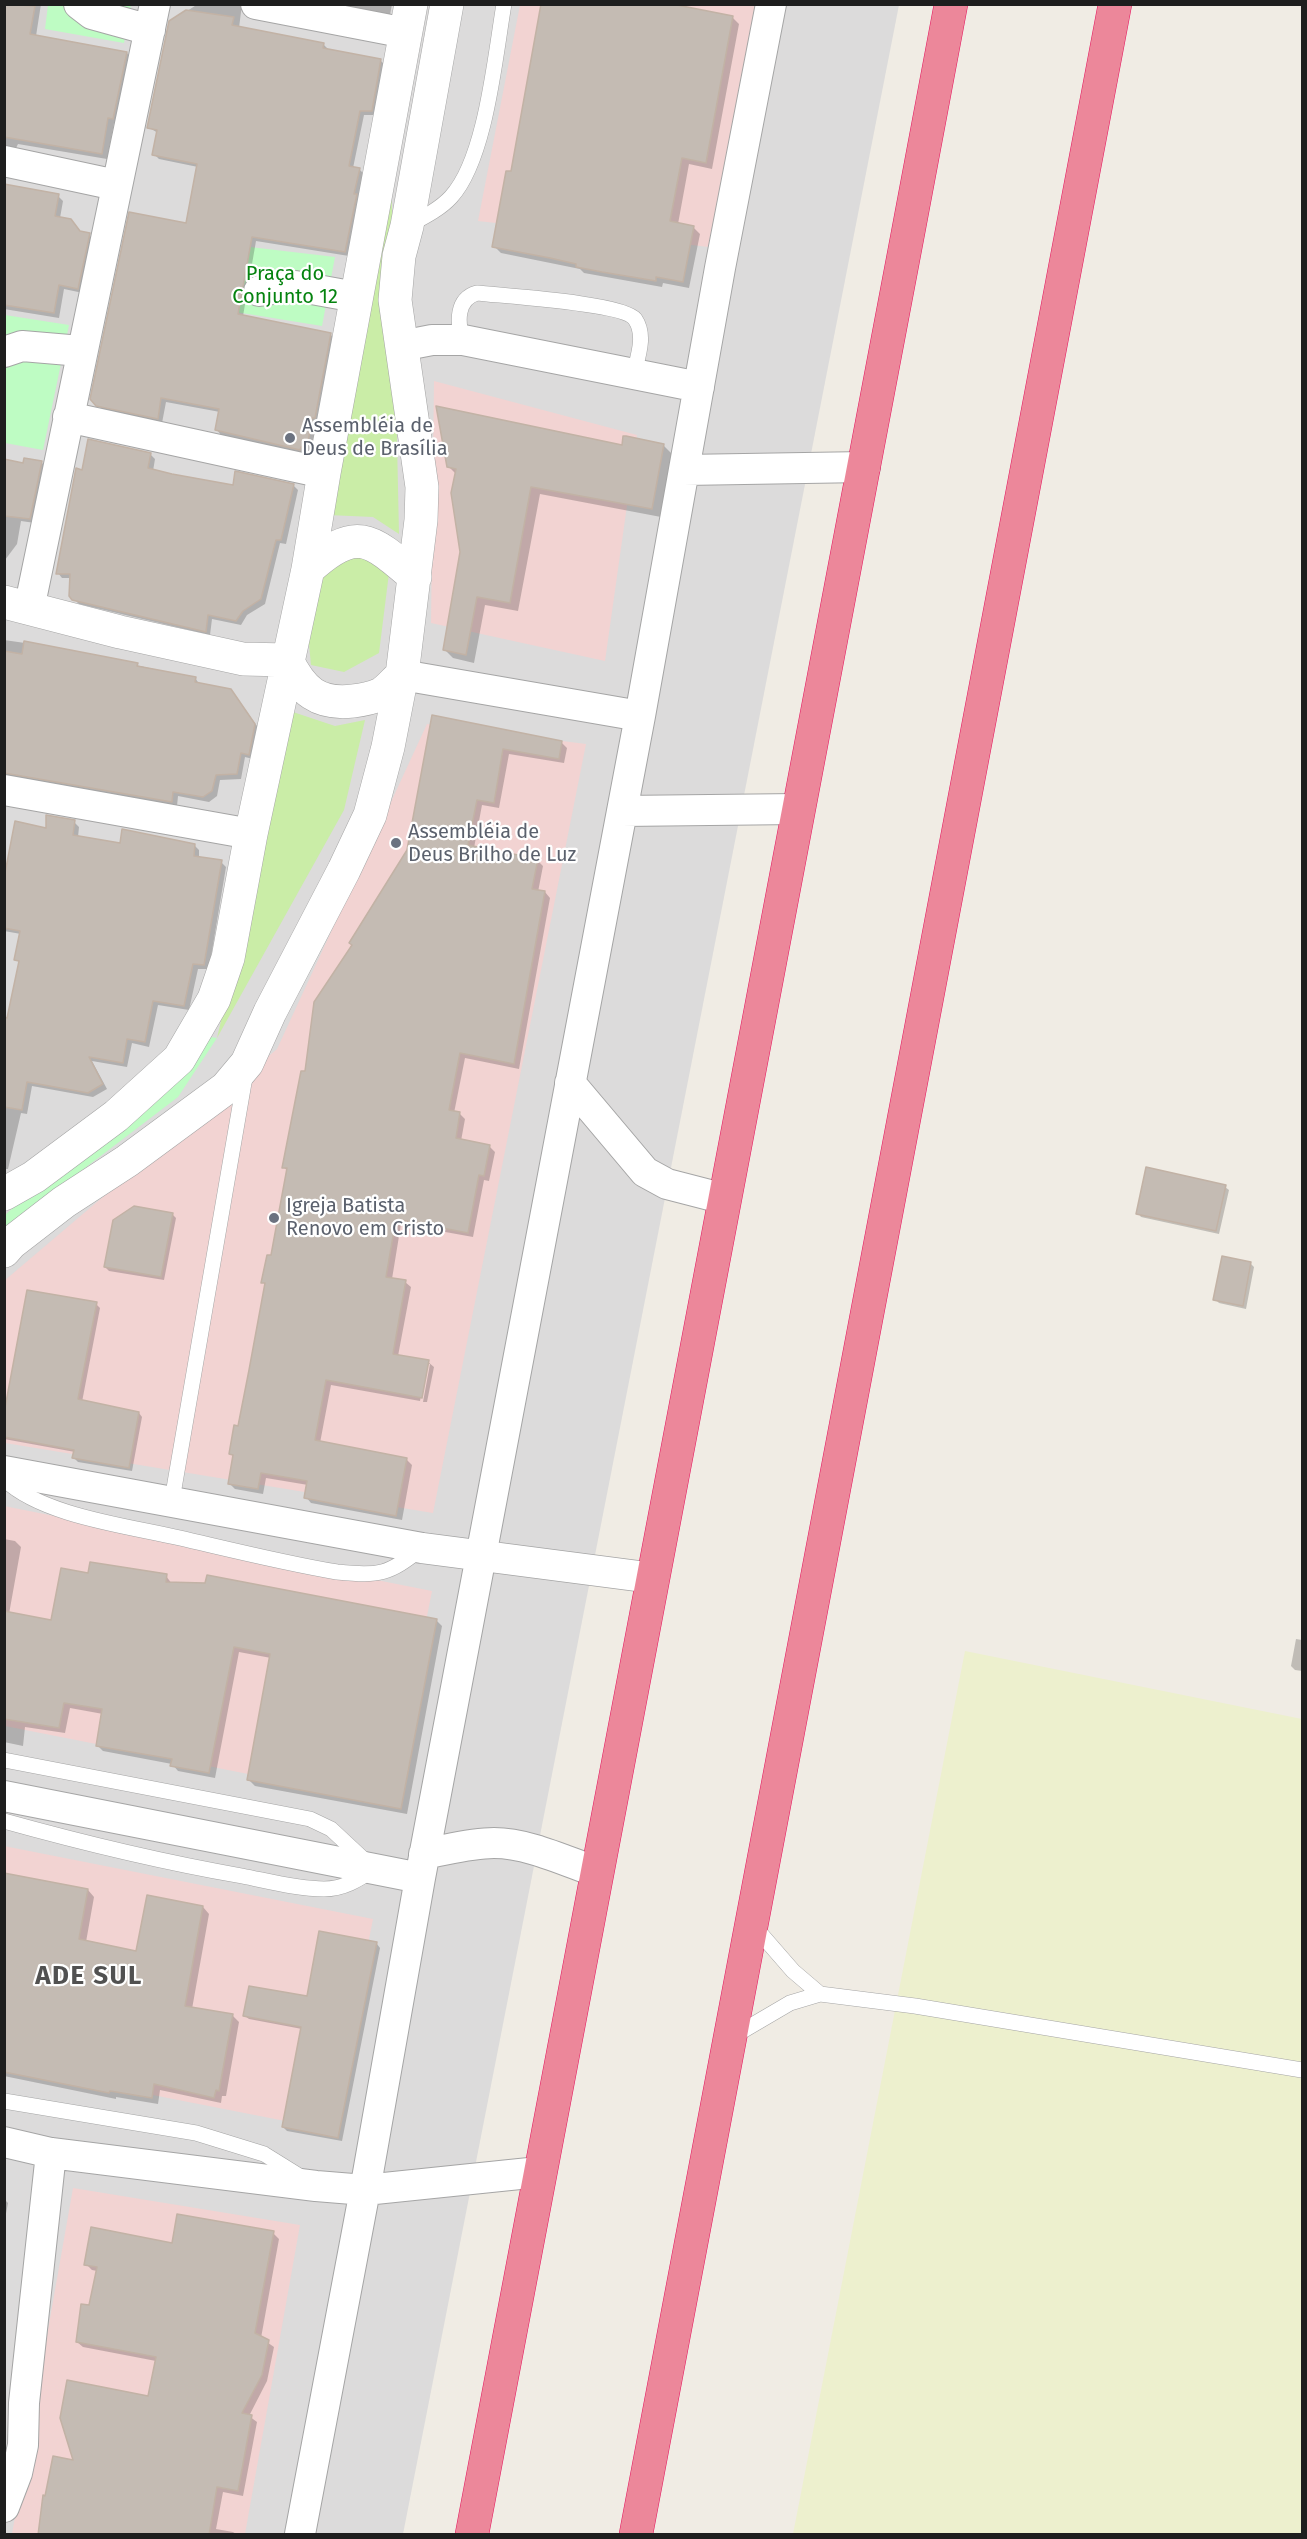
<!DOCTYPE html>
<html>
<head>
<meta charset="utf-8">
<style>
	body { margin:0 }
	#map { position:relative; width:1307px; height:2539px; overflow:hidden; background:#f0ece4; font-family:"Fira Sans",sans-serif }
	canvas { display:block }
	.frame { position:absolute; inset:0; border:6px solid #1e1e1e; pointer-events:none }
</style>
</head>
<body>
<div id="map">
<canvas width="1307" height="2539"></canvas>
<div class="frame"></div>
</div>
<script>
const ctx = document.querySelector('canvas').getContext('2d');
ctx.lineJoin = 'round';
function fill(path, color) { ctx.fillStyle = color; ctx.fill(path, 'evenodd'); }
function trace(path, color, width, dash) { ctx.strokeStyle = color; ctx.lineWidth = width; ctx.lineCap = dash ? 'butt' : 'round'; ctx.setLineDash(dash || []); ctx.stroke(path); }
function write(font, color, halo, rows, align = 'center') {
  ctx.font = font + ' "Fira Sans",sans-serif'; ctx.lineWidth = 4.5; ctx.setLineDash([]); ctx.textBaseline = 'middle'; ctx.strokeStyle = halo; ctx.fillStyle = color; for (const [text, x, y, turn = 0] of rows) {
    ctx.save(); ctx.translate(x, y); ctx.rotate((+turn || 0) * Math.PI / 180); ctx.textAlign = isNaN(turn) ? turn : align; if (halo) ctx.strokeText(text, 0, 0); ctx.fillText(text, 0, 0); ctx.restore();
  }
}
fill(new Path2D(`
	M5,5H899L403,2534H5Z`), '#dcdbdb');
fill(new Path2D(`
	M520,5H755L718,248L478,221Z
	M434,381L637,435L605,661L431,623Z
	M427,724L586,744L433,1513L5,1443L4,1281L277,1049Z
	M4,1506L432,1591L390,1802L5,1726Z
	M4,1846L373,1919L331,2130L5,2066Z
	M73,2188L300,2225L245,2534H12Z`), '#f2d3d2');
fill(new Path2D(`
	M965,1651L1302,1719V2534H793Z`), '#edf0ce');
fill(new Path2D(`
	M391,163L399,534L373,517L328,515Z
	M349,551L390,565L379,653L344,672L311,665L306,613L321,566Z
	M293,712L335,726L365,720L344,810L217,1038Z`), '#caeda7');
fill(new Path2D(`
	M48,5H131L124,43L45,29Z
	M250,247L335,257L322,326L236,312Z
	M5,315L69,325L43,450L5,443Z
	M205,1036L217,1038L178,1097L43,1200L5,1246V1215Z`), '#befcc3');
fill(new Path2D(`
	M4,4H41L36,36L127,53L132,59L119,124L114,123L107,159L18,144L15,150L4,151Z
	M198,4H242L239,28L323,44L328,49L380,60L385,65L376,115H364L353,168L359,169L364,174L349,256L256,241L243,316L330,334L335,339L311,452L305,450V454L221,435L217,430L220,412L166,402L162,423L103,410L92,398L188,225L198,167L159,159L154,154L158,133L148,127L170,22Z
	M337,4H392L390,15Z
	M732,17L739,24L712,169L689,164L678,224L693,227L700,234L689,288L663,283L662,287L584,273L580,269L501,253L494,246L512,173Z
	M4,185L58,196L63,201L60,218L71,220L81,233L89,235L94,240L83,293L64,289L59,318L4,309Z
	M664,446L672,454L661,517L540,494L518,611L485,605L474,663L453,658L445,650L461,552L456,474L448,466Z
	M150,454L155,459L153,471L234,487L293,485L298,490L286,544L280,543L265,604L247,615L241,625L212,619L210,635L79,604L74,599L71,578H62L58,573L83,472Z
	M4,461L25,465L41,462L47,468L35,523L21,521L17,544L5,560Z
	M4,640L53,647L195,678L200,685L235,696L260,730L253,759L245,757L241,779L220,780L217,796L209,802L178,796L177,806L4,779Z
	M433,717L561,742L567,748L564,763L509,754L499,808L482,805L474,848L537,860L543,866L538,892H545L550,898L519,1069L465,1058L454,1113L460,1114L465,1119L461,1141L489,1146L495,1152L489,1181L484,1180L473,1237L401,1224L392,1279L405,1282L411,1287L398,1356L428,1362L434,1367L427,1402H423L430,1364H427L420,1401L331,1385L320,1443L406,1459L412,1465L402,1520L311,1503L306,1497L308,1485L266,1478L263,1494L235,1489L230,1484L234,1457L231,1454L239,1428L266,1285L263,1282L272,1257L288,1171L283,1167L306,1073L353,945L408,851Z
	M74,822L79,827L78,837L121,845H194L199,850V858L221,862L226,867L209,969H198L189,1010L158,1005L149,1047L132,1043L127,1067L92,1061L107,1089L93,1097L32,1086L27,1114L21,1113L8,1169H4V1019H8L20,963L16,959L21,934L4,931V882L47,829Z
	M1225,1187L1229,1190L1219,1234L1141,1217L1138,1213Z
	M172,1214L176,1218L164,1280L109,1271L105,1267Z
	M1251,1264L1254,1267L1246,1309L1219,1303L1215,1299Z
	M96,1304L100,1308L82,1402L139,1413L142,1417L132,1471L78,1462L74,1458L75,1452L4,1439V1421Z
	M4,1539L15,1541L21,1547L9,1614L53,1622L90,1575L166,1576L172,1584L436,1620L442,1626L407,1814L255,1786L249,1780L271,1658L239,1652L215,1778L178,1771L172,1764L103,1751L97,1745L103,1714L70,1708L65,1733L25,1727L23,1746L4,1742Z
	M1296,1639L1302,1640V1671L1295,1670L1291,1666Z
	M4,1875L88,1890L94,1897L86,1942L138,1952L148,1897L203,1907L209,1914L192,2009L233,2016L239,2022L226,2096H222L221,2103L160,2090L158,2104L116,2097V2099L4,2076Z
	M377,1944L380,1948L342,2141L287,2131L283,2127L302,2029L249,2019L245,2016L308,1998Z
	M4,2199L8,2203L4,2224Z
	M273,2233L279,2239L261,2338L274,2347L267,2381L249,2416L257,2422L243,2496L223,2492L216,2529L233,2532L236,2534H38L75,2462L150,2397L156,2361L83,2347L77,2342L91,2307L97,2271L92,2270L86,2264L174,2245Z`), '#0003');
const building = new Path2D(`
	M4,4L35,6L30,34L127,52L113,119L108,118L102,154L4,137Z
	M541,4H672L733,16L706,163L682,158L670,221L694,226L683,282L656,277V281L602,272L576,267V264L550,258L492,247L506,171H511Z
	M186,10L234,17L232,25L324,43L323,48L381,59L372,111H360L349,166L360,168L354,194H357L345,252L252,237L238,314L331,333L315,418H312L307,448L301,447L300,450L215,430L219,409L161,398L158,419L96,406L90,399L129,212L186,223L197,164L152,155L157,130L147,128L169,21Z
	M4,184L59,194L55,216L71,219L80,231L90,233L78,289L59,285L54,313L4,305Z
	M436,406L622,445L623,436H626L664,444L652,509L531,487L510,603L477,597L466,655L443,650L460,552L451,493L456,469L447,467Z
	M88,439L151,453L148,468L172,474L233,485L235,471L294,484L281,540H276L261,599L243,611L236,621L208,615L206,632L72,600L69,596L70,574H56L76,468L82,470Z
	M24,458L42,461L30,519L4,516V459L23,463Z
	M24,641L138,663L137,666L196,677L195,682L231,689L255,724L249,755L241,753L237,774L216,775L212,791L203,797L173,792L172,802L4,773V651L22,654Z
	M432,715L562,741L559,759L503,749L494,803L477,800L468,845L538,859L532,889L545,891L514,1064L460,1053L449,1110L460,1112L456,1138L490,1145L484,1176L479,1175L468,1233L396,1219L386,1277L406,1280L393,1354L429,1360L422,1398L326,1380L315,1440L407,1458L396,1516L304,1498L307,1481L261,1473L258,1489L228,1484L233,1455L229,1454L234,1425L238,1426L249,1370L265,1283H261L267,1255H271L287,1168H282L301,1071H305L314,1002L352,945L349,943L407,850Z
	M46,815L75,820L73,835L120,843L122,829L195,844L194,856L222,860L204,965L193,964L184,1006L153,1001L145,1042L127,1039L123,1063L89,1057L103,1084L88,1093L27,1082L22,1110L4,1107V1017L7,1018L19,961L14,960L20,931L4,928V878L15,821L46,828Z
	M1146,1167L1226,1185L1216,1231L1136,1214Z
	M134,1206L173,1213L161,1277L104,1267L113,1220Z
	M1222,1256L1251,1262L1243,1306L1213,1300Z
	M27,1290L97,1302L78,1399L139,1412L129,1468L72,1458L74,1450L4,1437V1413Z
	M90,1562L167,1574L166,1582L205,1583L207,1575L437,1619L401,1809L247,1780L270,1654L234,1647L209,1773L170,1766L172,1759L96,1746L102,1709L64,1703L59,1728L4,1719V1611L51,1620L61,1568L88,1573Z
	M4,1873L88,1889L79,1939L136,1951L147,1895L203,1906L185,2006L233,2014L219,2091L216,2090L214,2098L154,2084L152,2098L110,2091L109,2093L4,2072Z
	M319,1931L377,1942L338,2138L282,2127L301,2027L243,2016L249,1986L307,1996Z
	M177,2214L274,2231L255,2333L269,2340L262,2375L242,2413L252,2415L238,2491L217,2487L209,2535H38L43,2495L45,2496L53,2456L73,2460L60,2418L67,2380L148,2396L156,2357L76,2342L81,2304L89,2305L97,2267L84,2265L91,2227L172,2243Z`);
fill(building, '#c4bbb3');
trace(building, '#c2b2a5', 1.5);
const service = new Path2D(`
	M409,225C424,217 440,209 451,197C486,159 495,56 504,4
	M463,340C457,323 456,299 477,293C503,296 623,303 635,319C646,335 638,356 634,373
	M4,1479C42,1516 129,1526 180,1538C232,1550 284,1563 337,1572C380,1576 388,1575 422,1548
	M172,1500L245,1077
	M4,1760L310,1819L331,1829L374,1869C358,1880 343,1889 324,1889C297,1889 268,1881 242,1876C162,1862 83,1843 4,1821
	M753,1925L793,1971L820,1994
	M732,2037L790,2003L820,1994L915,2006L1302,2070
	M4,2101L196,2133L264,2154L301,2177`);
const minor = new Path2D(`
	M79,4L92,14L150,30
	M256,4L406,33
	M4,161L116,185
	M259,291L295,286L356,297
	M401,346L432,340H463L699,387
	M4,352L22,346L81,351
	M68,417L324,473
	M684,470L865,467
	M29,609L155,4
	M402,675L640,716
	M4,790L251,834
	M622,811L798,809
	M570,1083L645,1172L667,1184L725,1199
	M4,1471L422,1548L653,1578
	M4,1796L420,1878
	M424,1854C447,1850 470,1843 494,1843C528,1843 565,1861 597,1872
	M4,2142L51,2153L316,2186L365,2190L539,2172
	M4,2507L17,2473L23,2445L24,2403L51,2153
	M300,2534L365,2190L420,1878L640,716L720,268L771,4`);
const tertiary = new Path2D(`
	M308,569C356,525 370,538 415,577
	M4,602L120,632L243,659L287,660C302,691 318,705 353,701C363,700 372,698 381,694C388,690 395,681 402,675
	M4,1194L34,1177L116,1116L179,1059L214,999L228,958L251,834L308,569L324,473L411,4
	M4,1251L11,1243L64,1202L127,1161L226,1088L247,1063L270,1012L344,870L370,815L388,747L402,675L421,520L422,487L395,300L399,256L407,226L447,4`);
const motorway = new Path2D(`
	M472,2534C629,1691 793,848 951,4
	M636,2534L1115,4`);
trace(service, '#a5a5a5', 16);
trace(minor, '#a5a5a5', 32);
trace(tertiary, '#a5a5a5', 34);
trace(motorway, '#e41a61', 34);
trace(service, '#fff', 15);
trace(minor, '#fff', 30);
trace(tertiary, '#fff', 33);
trace(motorway, '#ec879a', 33);
for (const [x, y, r, color] of [
	[290,438,6,"#6b7280"],
	[396,843,6,"#6b7280"],
	[274,1218,6,"#6b7280"]
]) { const dot = new Path2D(); dot.arc(x, y, r, 0, 2 * Math.PI); ctx.fillStyle = color; ctx.fill(dot); trace(dot, '#fff', 2); }
write('20px', '#05830f', '#fff', [
	["Praça do",285,274],
	["Conjunto 12",285,297]
]);
write('20px', '#5b616d', '#fff', [
	["Assembléia de",302,426],
	["Deus de Brasília",302,449],
	["Assembléia de",408,832],
	["Deus Brilho de Luz",408,855],
	["Igreja Batista",286,1206],
	["Renovo em Cristo",286,1229]
], 'left');
ctx.letterSpacing = '1.5px';
write('bold 26px', '#515151', '#fff', [
	["ADE SUL",89,1977]
]);
ctx.letterSpacing = '0px';
</script>
</body>
</html>
